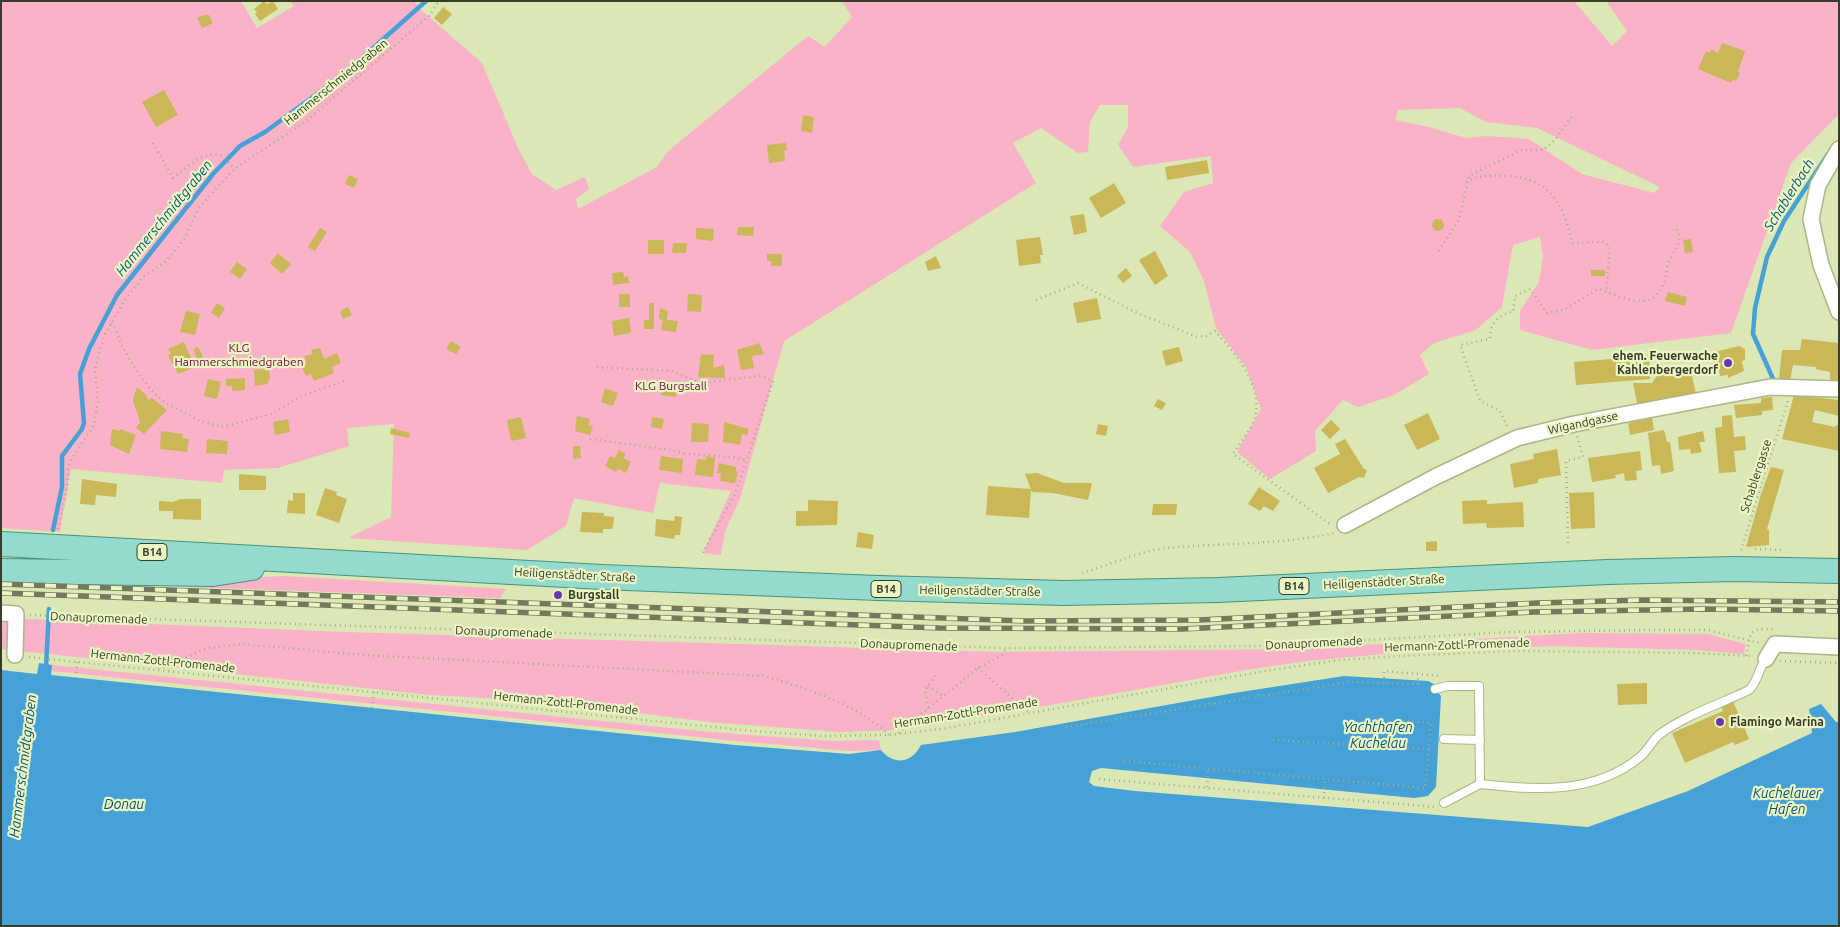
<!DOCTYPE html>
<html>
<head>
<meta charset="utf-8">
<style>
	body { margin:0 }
	#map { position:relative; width:1840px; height:927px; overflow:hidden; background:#dce7b6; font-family:Ubuntu,sans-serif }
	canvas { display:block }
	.frame { position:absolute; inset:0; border:2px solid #383c29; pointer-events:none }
</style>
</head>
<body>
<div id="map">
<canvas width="1840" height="927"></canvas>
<div class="frame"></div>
</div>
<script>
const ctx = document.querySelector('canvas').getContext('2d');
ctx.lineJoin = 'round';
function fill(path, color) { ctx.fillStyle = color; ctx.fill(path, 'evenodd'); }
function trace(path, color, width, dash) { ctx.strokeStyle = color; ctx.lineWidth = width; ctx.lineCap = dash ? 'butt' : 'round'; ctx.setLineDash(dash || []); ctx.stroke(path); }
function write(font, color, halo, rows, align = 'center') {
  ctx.font = font + ' Ubuntu,sans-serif'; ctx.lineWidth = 4.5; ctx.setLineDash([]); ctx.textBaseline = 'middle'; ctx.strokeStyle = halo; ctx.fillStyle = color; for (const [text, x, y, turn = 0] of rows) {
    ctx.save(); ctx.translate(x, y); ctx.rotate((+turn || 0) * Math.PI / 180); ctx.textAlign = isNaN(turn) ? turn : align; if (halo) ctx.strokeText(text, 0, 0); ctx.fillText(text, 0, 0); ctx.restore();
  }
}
fill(new Path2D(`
	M1,1H241L257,28L294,6L290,1H415L419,8L482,63L518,148L532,174L556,190L585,177L589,189L576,199L578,209L657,167L667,152L808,36L825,47L852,17L842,1H1574L1612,46L1627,31L1606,1H1839V114L1791,163L1731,333L1592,350L1520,330V311L1539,282L1543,257L1540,237L1513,245L1502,307L1476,330L1434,343L1420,355L1429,374L1394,395L1358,407L1343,400L1315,431L1316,451L1270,479L1237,452L1261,409L1246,367L1216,328L1204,281L1190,252L1160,226L1184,192L1213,183L1211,156L1133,167L1118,145L1128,127V105H1100L1090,122L1088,152L1078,153L1041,128L1013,143L1036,183L784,341L740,499L725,531L721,555L703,553L731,491L660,483L653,513L574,498L566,526L527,550L348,538L391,517L394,424L347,428L349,446L278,468L224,470L222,483L71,469L60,532L1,528ZM1460,108L1486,122L1537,128L1660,187L1654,193L1582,174L1529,139L1487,136L1466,138L1429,127L1395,120L1398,110Z
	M284,576L506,589L500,598L186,587V581Z
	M1,618L346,632L998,652L1291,649L1583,633L1708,634L1746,644L1744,654L1699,650L1550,646L1395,653L1307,661L1246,670L1028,709L896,730L839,732L709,722L552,702L431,695L1,649Z
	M52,665L710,732L832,741L879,740L881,750L850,751L736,741L51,671Z`), '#fab2c9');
fill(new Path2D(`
	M39,663L52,665L51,675L735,745L849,754L881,750C894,766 912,763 921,745L1015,732L1234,693L1344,676L1428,681L1436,685L1435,689L1441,696L1436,787L1428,796L1414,798L1101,768L1092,771L1089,782L1094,786L1135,791L1588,827L1688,791L1812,733L1809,709L1821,704L1836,722H1839V926H1V670L37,674Z`), '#46a1d7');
trace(new Path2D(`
	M1774,381L1753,334L1755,308L1767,257L1784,221L1828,154
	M53,530L62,487V456L82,429L84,423L80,374L89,349L117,295L213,174L240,146L265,132L344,74L426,1
	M46,667L49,609`), '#46a1d7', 4.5);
fill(new Path2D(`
	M264,1L267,4L273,1L278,9L260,21L255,14L257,12L254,9Z
	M443,7L452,14L442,25L434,18Z
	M205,15H209L213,23L202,28L197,18Z
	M1722,43L1745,51L1738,72L1740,73L1736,81L1732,80L1731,83L1698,69L1706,51L1710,53L1711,49L1718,53Z
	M164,90L178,115L156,127L142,102Z
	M803,115L814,117L812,133L801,131Z
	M786,143L787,150L784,151L785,161L769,163L767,145Z
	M1207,160L1209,173L1167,180L1165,167Z
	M349,175L358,179L354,188L345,184Z
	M1114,183L1126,203L1101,218L1089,198Z
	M1084,214L1087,232L1074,235L1070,216Z
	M1432 225a6 6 0 1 1 12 0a6 6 0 1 1-12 0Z
	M738,227H754L753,236L737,235Z
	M320,228L327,232L315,251L308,247Z
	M696,228L714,229L713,241L696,239Z
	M1040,237L1043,255H1040L1041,263L1019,266L1016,240Z
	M1691,239L1693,252L1685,253L1683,240Z
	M648,240H664V254H648Z
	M673,243H687L686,253H672Z
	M1155,251L1168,276L1155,285L1139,260Z
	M278,253L291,264L282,274L270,263Z
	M767,254H782V266H771V261H767Z
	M936,256L941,268L928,271L925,262Z
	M237,262L247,269L240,279L230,272Z
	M1126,268L1132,276L1123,283L1117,276Z
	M1591,270H1605V276H1591Z
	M623,272L624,277L628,276L629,283L613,285L612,273Z
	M1668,292L1687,297L1685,306L1665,301Z
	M619,294H630V307H619Z
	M688,294L702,295L701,312L687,311Z
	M1097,298L1101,319L1077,323L1073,303Z
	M217,303L225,308L219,318L211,313Z
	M649,303H654V329H644V320H649Z
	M348,307L352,315L343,319L340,311Z
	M660,308L668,311L667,320L678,321L676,332L661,330L663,320L659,319Z
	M186,311L200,314L195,335L180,332Z
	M629,318L631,333L614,336L612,321Z
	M1802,339L1839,343V380L1830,381V372L1816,369V367L1793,365L1790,381L1779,379L1782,350H1800Z
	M451,341L461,347L456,354L446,349Z
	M184,342L195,367L178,374L168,355L171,354L168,349Z
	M759,343L764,354L752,356L754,368L741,370L737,350Z
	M1739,346L1745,349V360L1742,361L1744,371L1728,378V375L1720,376L1718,365L1714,366L1713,357L1715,352Z
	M198,347L207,365L201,368L193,349Z
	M1179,347L1183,361L1166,366L1162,351Z
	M320,348L324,359L337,353L341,363L332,367L334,373L314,381L311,374L306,376L301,366L307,363L304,356L313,354L311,350Z
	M701,354L714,355L713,368L724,365L725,378L698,377Z
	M1649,356L1650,379L1576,385L1574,362Z
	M269,368L270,380L268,381V384L255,386L254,370Z
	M1691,371L1696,394L1638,408L1633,383H1652L1658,374Z
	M245,378V390L232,391V386H226V379Z
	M208,379L221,382L217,399L204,396Z
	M662,381L677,383L676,397L661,395Z
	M137,387L146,395L148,400L152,398L167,410L144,434L136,428L140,422L133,400Z
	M605,388L618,393L613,406L601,402Z
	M1794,395L1839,400V416L1815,410L1812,422L1835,427L1836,425L1839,426V451L1782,439Z
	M1772,397L1773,410L1762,411V415L1736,418L1734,405L1761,403V398Z
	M1158,399L1166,403L1162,410L1154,406Z
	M1428,413L1440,439L1417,450L1404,425Z
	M1732,415L1734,437L1745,436L1746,450L1734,451L1736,472L1719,473L1715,428L1722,427V416Z
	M577,416L590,419L588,425L593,426L590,435L575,431Z
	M521,417L526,438L511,441L507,420Z
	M652,417L664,419L662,429L651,427Z
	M1652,418L1654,430L1630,435L1628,423Z
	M288,419L290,432L275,435L273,422Z
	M1331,420L1340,429L1330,439L1321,430Z
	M724,422L749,429L747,435L742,434L740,445L723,442Z
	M692,423L709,424L708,442H691Z
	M1098,424L1108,426L1106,436L1096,434Z
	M391,428L410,433L409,438L390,434Z
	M112,429L119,431L120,429L136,435L129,454L110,445Z
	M1664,430L1667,442H1670L1674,471L1661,474L1660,465L1652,466L1648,433Z
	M161,431L183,434L182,438L189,439L187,452L160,449Z
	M1703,431L1705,442H1699L1702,452L1691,454L1690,449L1679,450L1678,437Z
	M207,439L228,441L227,454L206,453Z
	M1345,439L1364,469L1367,470L1364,478L1359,477L1328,493L1314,468L1340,454L1335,444Z
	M573,446H580L581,458L573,459Z
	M1557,449L1561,475L1538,479V483L1514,488L1510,464L1534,459L1533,454Z
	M619,450L626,454L623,458L631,462L626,473L618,469L616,472L605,466L610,456L615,458Z
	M1640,451L1642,470L1636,471L1637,480L1625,481L1624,473L1615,475L1616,478L1592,482L1588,458Z
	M661,456L683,459L682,473L659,470Z
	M706,456L715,458L713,477L695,475L697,459L706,460Z
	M719,463L736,467V471L738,472L735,483L720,481L721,473H717Z
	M1771,467L1784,470L1767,529L1769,530V545L1746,547L1761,494Z
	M1037,473L1064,483H1092L1088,500L1053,493L1032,492L1025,474Z
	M239,474L266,476V490H239Z
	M82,479L117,484L116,497L96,495L95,505L80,504Z
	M988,486L1031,489L1029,518L986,515Z
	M1259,487L1280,501L1273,511L1264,506L1260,511L1248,504Z
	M325,488L337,492L336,495L347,499L339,523L316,515Z
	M1594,492L1595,528L1571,529L1569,493Z
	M293,493H305V514L287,513L288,500L293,501Z
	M181,499H201V520L173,519V511H159V501L173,502Z
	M808,500L838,501L837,525L796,526V511H808Z
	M1487,500V504L1523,502L1524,527L1487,528L1486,523L1463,524L1462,501Z
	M1153,504H1177L1176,515H1152Z
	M582,512L604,513V516L614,517L613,527L612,529H603V533L580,532Z
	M675,516L682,517L680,535H675L674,539L655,536L656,519L674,521Z
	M858,532L874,535L872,549L856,547Z
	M1437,541V551H1426V542Z
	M1647,683V704L1618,705L1617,684Z
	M1733,701L1749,739L1735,745L1733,742L1685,763L1672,733L1723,711L1721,705Z`), '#c9b758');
const service = new Path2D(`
	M1435,689L1448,686H1479L1480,784C1535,790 1594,795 1640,757C1648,751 1652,740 1660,734C1686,715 1720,704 1749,690C1758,682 1758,669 1766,659
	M1444,739L1480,740
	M1444,803L1480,784`);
const minor = new Path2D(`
	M1839,149L1818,185L1811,219L1821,265L1839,312
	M1345,525L1435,477L1517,438L1574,424L1770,387L1839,389
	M1,613L16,614L15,655
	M1766,659L1775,644L1839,647`);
const primary = new Path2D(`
	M1,544L602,577L878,588L1064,593L1218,590L1608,572L1734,569L1839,571
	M1,571L213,574L252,568`);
trace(service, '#abb687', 10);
trace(minor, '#abb687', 18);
trace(primary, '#46937e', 26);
trace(new Path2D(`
	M153,143L173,178C185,169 207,147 223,157C227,160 231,165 234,169
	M1466,182C1481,175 1490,175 1506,176C1550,178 1564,204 1572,243L1604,242L1610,247L1606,291
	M1439,251L1459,220L1469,176L1521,150H1543L1555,140L1572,116
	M1036,300L1078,283L1135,312L1197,337L1206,336L1215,331C1235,353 1263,385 1255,417C1251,430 1240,443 1233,454L1330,524
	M111,323L116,329L121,344L134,367L151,390L164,402L200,421L222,427L271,414L302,396L346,380
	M597,367L671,371L701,383L761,376L773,381L736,492L701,556
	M1507,426L1500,411L1480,401L1460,345L1490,339C1489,325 1499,313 1513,312L1515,296L1530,289L1547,313L1564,310L1598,289C1620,295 1650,315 1663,285C1667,277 1666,267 1670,259C1677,246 1683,242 1676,227
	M590,439L671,450L687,454L733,457L748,461
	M58,529L67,487L68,469L71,460L94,425L98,402L95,371L99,353L105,334L125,300L143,277L166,261L185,238L198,209L234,169L305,122L429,16L439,1
	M1568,543L1566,461L1583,457L1577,436
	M1755,549L1785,550
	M1741,550L1788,401
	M1082,573C1110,565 1138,551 1167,548C1223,543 1279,545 1334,533
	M30,615L1006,648L1260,646L1509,632L1652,630H1708L1759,643
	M1746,656L1751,633L1759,629H1773
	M29,657L752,731L823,736L889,735L947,728L1271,670L1340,660L1401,656L1514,651L1695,653L1753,656
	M1780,661L1839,663
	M978,668L1028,712
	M158,669L208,648L241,644L365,655L765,676C808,689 855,703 889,735
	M76,678L77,661
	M1384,683V671L1440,676
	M928,686L943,696
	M372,708L374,692
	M928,708L925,690L937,674
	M1066,727L1349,682L1418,684V675
	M898,733L978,668L1002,655L1006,648
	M1273,740L1428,749
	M1124,761L1425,788L1431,723L1396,720
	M1099,779L1436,807
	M1207,787L1208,769
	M1324,798L1325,780`), '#a5ae87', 2.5, [1, 4]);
trace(service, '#fff', 8);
trace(minor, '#fff', 15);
trace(primary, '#94dacd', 24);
const rail = new Path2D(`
	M1,584L1025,621L1199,620L1538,603L1641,600L1839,602
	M1,593L939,628L1182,629L1534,612L1703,609L1839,611`);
trace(rail, '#737a5c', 5.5);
trace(rail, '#e9f5c3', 4, [11]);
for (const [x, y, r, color] of [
	[1728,363,5,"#6936ad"],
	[558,595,5,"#6936ad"],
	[1720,722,5,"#6936ad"]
]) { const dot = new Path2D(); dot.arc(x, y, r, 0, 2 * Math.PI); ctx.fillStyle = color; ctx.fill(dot); trace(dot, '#e9f5c3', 2); }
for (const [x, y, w] of [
	[152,552,30],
	[1294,586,30],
	[886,589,30]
]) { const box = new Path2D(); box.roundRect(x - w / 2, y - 8.5, w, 17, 4); ctx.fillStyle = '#e9f5c3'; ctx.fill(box); trace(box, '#383c29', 1); }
write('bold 11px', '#383c29', null, [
	["B14",152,552],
	["B14",1294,586],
	["B14",886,589]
]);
write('12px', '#383c29', '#e9f5c3', [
	["Hammerschmiedgraben",336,82,-39],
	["Wigandgasse",1583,423,-12],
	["Schablergasse",1756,476,-72],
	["Heiligenstädter Straße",575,575,3],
	["Heiligenstädter Straße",1384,582,-3],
	["Heiligenstädter Straße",980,591,1],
	["Donaupromenade",99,618,2],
	["Donaupromenade",504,632,2],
	["Donaupromenade",1314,643,-3],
	["Donaupromenade",909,645,2],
	["Hermann-Zottl-Promenade",1457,645,-2],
	["Hermann-Zottl-Promenade",163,661,6],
	["Hermann-Zottl-Promenade",566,703,6],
	["Hermann-Zottl-Promenade",966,713,-9]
]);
write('12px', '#790740', '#e9f5c3', [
	["KLG",239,348],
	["Hammerschmiedgraben",239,362],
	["KLG Burgstall",671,386]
]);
write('bold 12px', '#383c29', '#e9f5c3', [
	["ehem. Feuerwache",1718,356,"right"],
	["Kahlenbergerdorf",1718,370,"right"],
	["Burgstall",568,595],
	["Flamingo Marina",1730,722]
], 'left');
write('italic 14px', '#0d5378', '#e9f5c3', [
	["Schablerbach",1789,195,-58],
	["Hammerschmidtgraben",164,218,-51],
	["Yachthafen",1378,727],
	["Kuchelau",1378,743],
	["Hammerschmidtgraben",23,766,-83],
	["Kuchelauer",1787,793],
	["Hafen",1787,809],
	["Donau",124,804]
]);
</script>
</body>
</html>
